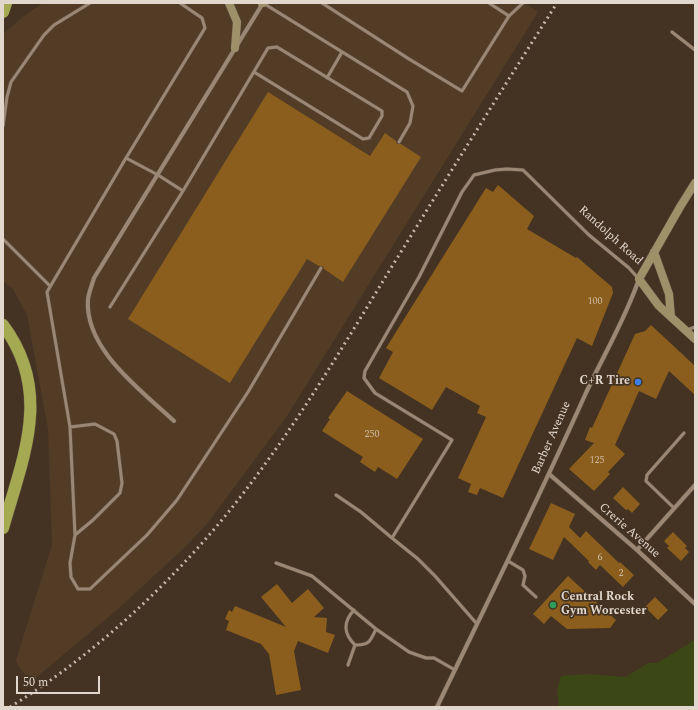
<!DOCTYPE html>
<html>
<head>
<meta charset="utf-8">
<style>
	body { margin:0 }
	#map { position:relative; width:698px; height:710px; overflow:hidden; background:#443323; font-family:Spectral,serif }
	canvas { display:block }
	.frame { position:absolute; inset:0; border:4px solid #e2d7cd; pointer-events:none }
	.scale { position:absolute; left:16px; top:676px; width:84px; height:18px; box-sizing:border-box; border:2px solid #e2d7cd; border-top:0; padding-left:5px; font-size:12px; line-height:14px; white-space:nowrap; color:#e2d7cd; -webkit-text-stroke:3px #443323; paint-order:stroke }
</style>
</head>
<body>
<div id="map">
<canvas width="698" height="710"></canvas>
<div class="frame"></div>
<div class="scale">50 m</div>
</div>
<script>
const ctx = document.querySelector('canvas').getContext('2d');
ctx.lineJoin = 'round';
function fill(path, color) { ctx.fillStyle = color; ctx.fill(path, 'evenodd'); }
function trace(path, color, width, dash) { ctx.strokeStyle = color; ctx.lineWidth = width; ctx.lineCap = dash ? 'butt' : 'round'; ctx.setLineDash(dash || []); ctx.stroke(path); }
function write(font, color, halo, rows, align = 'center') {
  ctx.font = font + ' Spectral,serif'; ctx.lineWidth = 3.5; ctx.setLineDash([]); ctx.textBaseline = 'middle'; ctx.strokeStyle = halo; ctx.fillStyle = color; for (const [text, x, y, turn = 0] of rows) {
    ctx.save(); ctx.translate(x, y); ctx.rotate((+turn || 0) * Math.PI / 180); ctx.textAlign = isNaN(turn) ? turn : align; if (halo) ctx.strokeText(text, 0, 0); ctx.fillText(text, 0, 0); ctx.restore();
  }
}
fill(new Path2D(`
	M43,3H525L538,12L287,416L207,524L182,550L118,609L31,682L18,666L16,660L52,545L48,429L27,315L13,289L3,281V34L25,15Z`), '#523c26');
fill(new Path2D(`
	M695,640V707H559L557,691L561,676L585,674L626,677L648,663H657Z`), '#3b4815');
fill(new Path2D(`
	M268,92L370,156L385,133L396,141L397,144H401L421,157L343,282L324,269L323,266H319L307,259L230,383L128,319Z
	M498,185L534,216L527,229L576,258L577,257L612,287L613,293L592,346L577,338L503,498L480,488L477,495L468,492L471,484L458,478L486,417L477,413L480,406L446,387L432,410L379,378L393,352L386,348L486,188L493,192Z
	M651,325L695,366V395L669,371L656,399L639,391L615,445L625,454L608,472L610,474L594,491L569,469L594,443L585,440L590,427L592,428L635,334L645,331Z
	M347,391L423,439L397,479L378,467L375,472L360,462L363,457L322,431L330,419L328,418Z
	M623,487L640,504L632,513L628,509L626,510L613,498Z
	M551,503L575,514L569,527L580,538L586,531L619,563L620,562L634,575L623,587L600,565L596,570L588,562L589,561L564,537L553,560L529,549Z
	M673,532L687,546L685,548L689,552L681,561L667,548L669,546L664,541Z
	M568,576L616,620L610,628L567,629L551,616L544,624L533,614Z
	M277,584L292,603L308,589L324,608L314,617L327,618L326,632L335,635L328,653L298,641L294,651L301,690L276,695L269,654L261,644L226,630L229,621L225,619L229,610L232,612L235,606L286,627L261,597Z
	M655,597L668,610L658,620L645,607Z`), '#8b5e1d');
const lane = new Path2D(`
	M263,3L407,92L413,106L410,123L399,142
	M322,3L409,59L462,91L509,16L489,3
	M508,17L523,3
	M672,32L695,50
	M327,78L342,52
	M3,126L7,97L11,82L44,35L54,25L90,3
	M126,158L205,28L202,18L180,3
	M183,191L268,48L277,47L382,111V116L369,138L363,139L254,72
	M3,239L50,286
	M687,330L695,327
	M70,427L95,424L114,434L117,441L122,483L120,493L93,520L75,535L70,427L47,292L126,158L158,175L183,191L110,307
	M336,495L361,512L392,538
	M674,508L646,481L647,475L684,433
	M75,535L70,563L71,577L78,589H90L147,535L177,500L248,392L321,268
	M508,561L523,570L525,576L523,585L536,597
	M276,563L312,576L376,629L409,652L426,658H434L455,670
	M354,610C343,622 343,633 355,645C369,645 370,642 376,629
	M477,624L435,576L418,559L392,538L452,440L375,393L364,378L365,371L419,277L462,192L474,175L495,170L507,169L523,170L589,235L629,268L638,278
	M348,665L355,645`);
const street = new Path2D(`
	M174,421C141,390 84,349 88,299C89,292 92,285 94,278L263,3
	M549,474L637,550L695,604
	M637,550L695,485
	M437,707C487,603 538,500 585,395C603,356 625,320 639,279`);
const secondary = new Path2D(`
	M229,3L237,22L235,48
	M262,3H263
	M695,183L680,207L639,279L659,306L695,339
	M654,252L669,294L671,317`);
const highway = new Path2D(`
	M3,12L6,3
	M3,325C53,392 23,457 3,528`);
trace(lane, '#5e4f41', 4);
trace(street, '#5e4f41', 5);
trace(secondary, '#5e4f41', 9);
trace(highway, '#5e4f41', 13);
trace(lane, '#9b8774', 3);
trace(street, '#9b8774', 4);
trace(secondary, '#9e916a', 8);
trace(highway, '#a5a951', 12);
trace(new Path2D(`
	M10,707C93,656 174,581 234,505C293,431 342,348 391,268C446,179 501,91 557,3`), '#c3b7ac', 3, [2, 4]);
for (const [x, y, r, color] of [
	[638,382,4,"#3f7fe0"],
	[553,605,4,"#2e9e5b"]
]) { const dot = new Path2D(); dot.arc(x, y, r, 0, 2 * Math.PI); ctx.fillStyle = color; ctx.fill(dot); trace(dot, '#443323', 1.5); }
write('10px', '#ccb9a1', null, [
	["100",595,302],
	["250",372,435],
	["125",597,461],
	["6",600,558],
	["2",621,574]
]);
write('12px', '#e2d7cd', '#443323', [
	["Randolph Road",610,236,42],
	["Barber Avenue",552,438,-66],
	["Crerie Avenue",629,531,41]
]);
write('bold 12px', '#e2d7cd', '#443323', [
	["C+R Tire",630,382],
	["Central Rock",561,598,"left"],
	["Gym Worcester",561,612,"left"]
], 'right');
</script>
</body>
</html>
